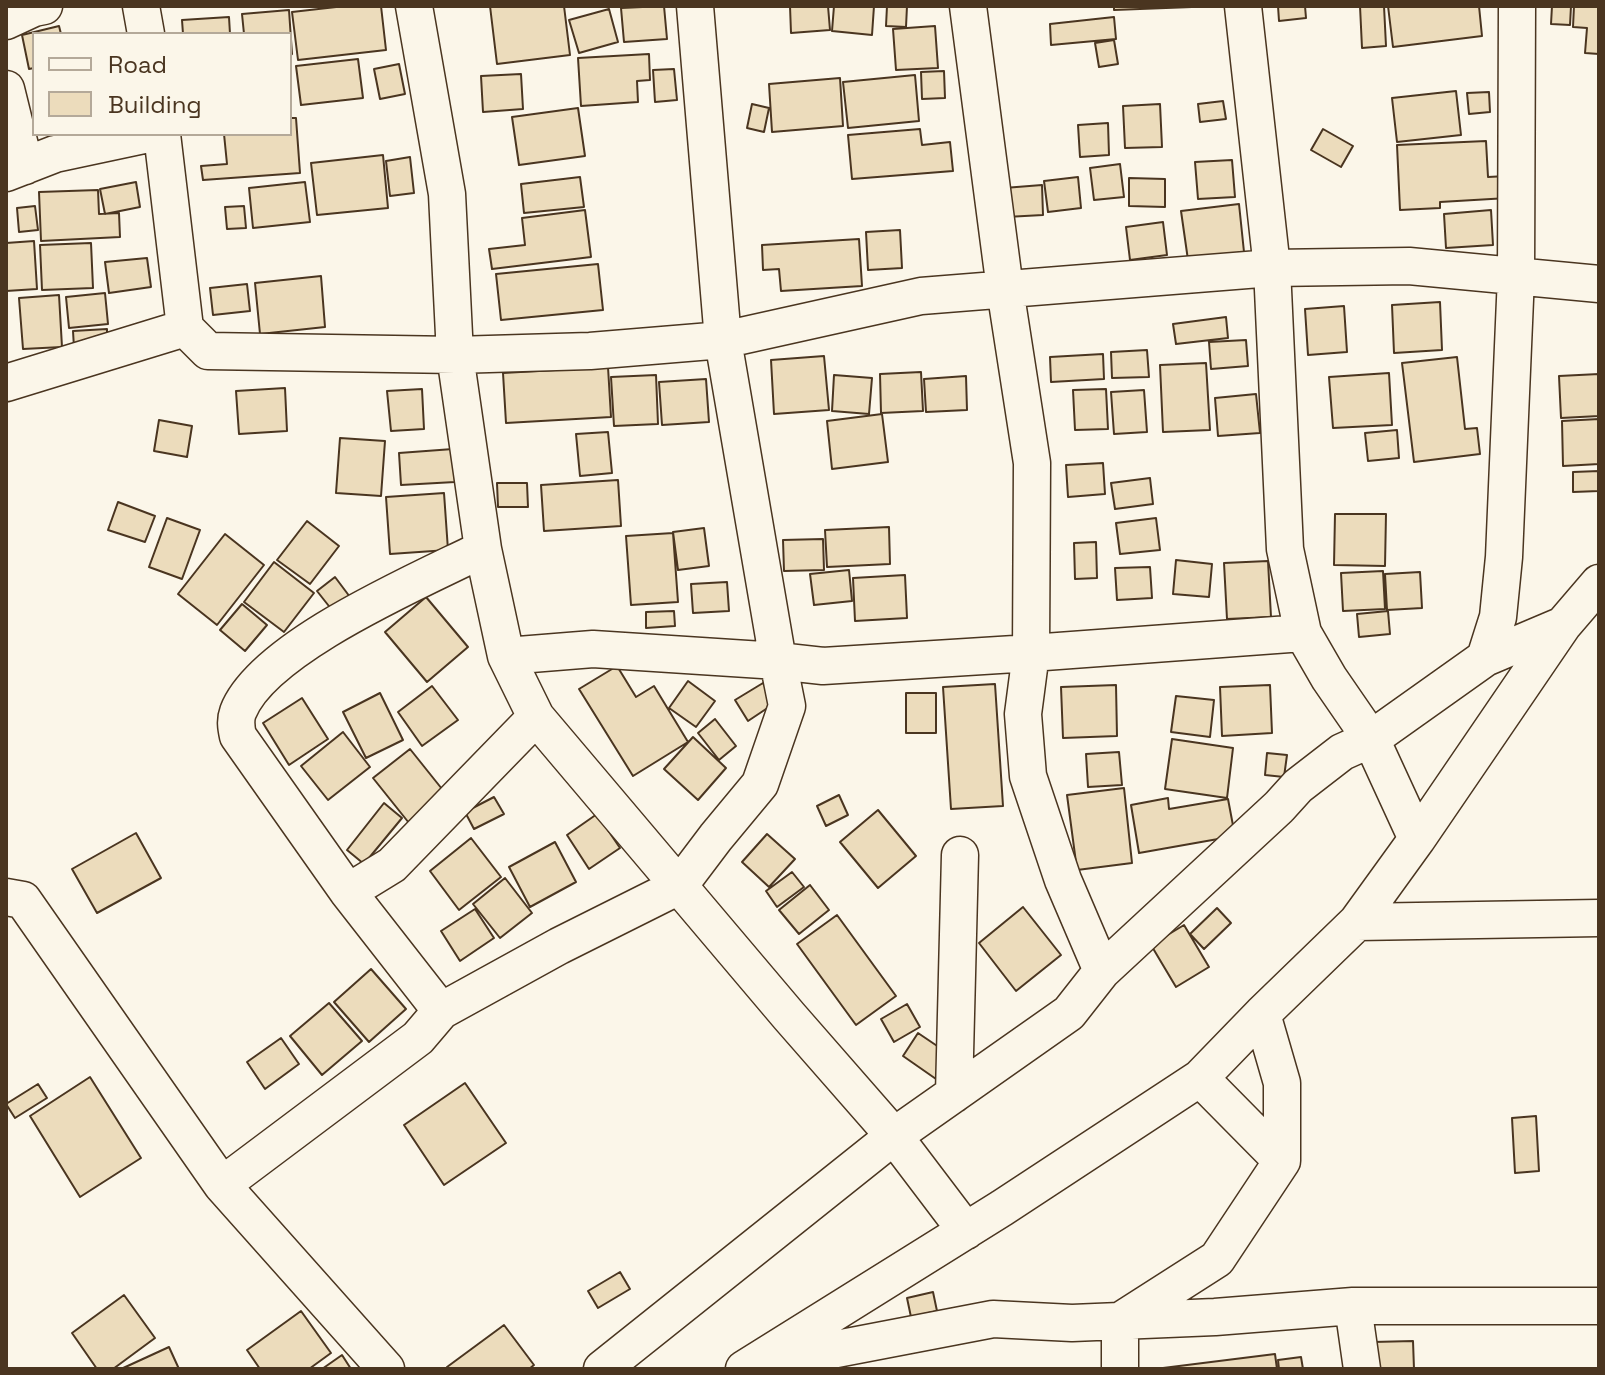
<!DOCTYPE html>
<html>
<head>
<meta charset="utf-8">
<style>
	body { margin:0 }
	#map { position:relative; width:1605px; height:1375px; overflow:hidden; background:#fbf6e9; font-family:"Space Grotesk",sans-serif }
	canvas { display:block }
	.frame { position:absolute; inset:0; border:8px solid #4a3520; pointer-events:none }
	.legend { position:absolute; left:32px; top:32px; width:260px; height:104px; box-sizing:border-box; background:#fbf6e9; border:2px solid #b4a999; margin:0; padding:10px 14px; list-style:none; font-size:24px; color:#4a3520 }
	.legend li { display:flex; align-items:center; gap:16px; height:40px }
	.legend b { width:40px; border:2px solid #b4a999 }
</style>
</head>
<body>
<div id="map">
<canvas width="1605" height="1375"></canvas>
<div class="frame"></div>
<ul class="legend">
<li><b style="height:10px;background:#fbf6e9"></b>Road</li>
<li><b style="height:22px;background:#ecdcbc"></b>Building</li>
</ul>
</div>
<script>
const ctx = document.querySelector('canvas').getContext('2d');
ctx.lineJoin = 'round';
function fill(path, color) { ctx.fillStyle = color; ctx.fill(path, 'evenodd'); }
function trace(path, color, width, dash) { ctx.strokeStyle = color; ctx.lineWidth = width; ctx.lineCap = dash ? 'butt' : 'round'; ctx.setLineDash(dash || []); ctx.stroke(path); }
const building = new Path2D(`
	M345,6H381L386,50L298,60L292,12Z
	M490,6H564L570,55L497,64Z
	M664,6L667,39L624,42L621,8Z
	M790,6H828L830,30L791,33Z
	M834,6H874L872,35L832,31Z
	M887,6H907L906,27L886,26Z
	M1114,6H1218L1114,10Z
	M1278,6H1305L1306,18L1279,21Z
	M1360,6H1384L1386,46L1362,48Z
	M1388,6H1479L1482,36L1393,47Z
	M1552,6H1571L1570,25L1551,24Z
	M1574,6H1599V54L1585,53L1587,28L1573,27Z
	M609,9L618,42L579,53L569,20Z
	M289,10L292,54L290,55V34H244L242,14Z
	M229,17L230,34H183L182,20Z
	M1114,17L1116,39L1051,45L1050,24Z
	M59,26L61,34H34V68L29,69L22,35Z
	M935,26L938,68L896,70L893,29Z
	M1114,40L1118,64L1099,67L1095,43Z
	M649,54L650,80L637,81L638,102L581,106L578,58Z
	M358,59L363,98L301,105L296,66Z
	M399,64L405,94L380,99L374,69Z
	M674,69L677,100L655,102L653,70Z
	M944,71L945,98L922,99L921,72Z
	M521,74L523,109L483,112L481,76Z
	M915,75L919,121L848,128L843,82Z
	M840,78L843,126L772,132L769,84Z
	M1456,91L1461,135L1397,142L1392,98Z
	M1489,92L1490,112L1469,114L1467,93Z
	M1223,101L1226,119L1200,122L1198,104Z
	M752,104L769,108L764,132L747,128Z
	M1160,104L1162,147L1125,148L1123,106Z
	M578,108L585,156L519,165L512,117Z
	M290,118H296L300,173L203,180L201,166L227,164L224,134H290Z
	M1108,123L1109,155L1080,157L1078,125Z
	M920,129L922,145L950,142L953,171L852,179L848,135Z
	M1323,129L1353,146L1341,167L1311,150Z
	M1486,141L1488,177L1507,176L1508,198L1440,202V208L1400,210L1397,145Z
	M383,155L388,208L317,215L311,163Z
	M410,157L414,193L390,196L386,161Z
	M1232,160L1235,197L1198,199L1195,162Z
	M1120,164L1124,197L1094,200L1090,168Z
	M580,177L584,207L524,213L521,184Z
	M1078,177L1081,208L1048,212L1044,181Z
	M1129,178L1165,179V207L1129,206Z
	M136,182L140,207L105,214L100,189Z
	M305,182L310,222L253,228L249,188Z
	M1042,185L1043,215L1006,217L1004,188Z
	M98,190L99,214L119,213L120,237L41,241L39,192Z
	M1239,204L1244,252L1188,260L1181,211Z
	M35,206L38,230L19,232L17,208Z
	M244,206L246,228L227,229L225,207Z
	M585,210L591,257L492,269L489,249L525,245L522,218Z
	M1491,210L1493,245L1446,248L1444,214Z
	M1163,222L1167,255L1130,260L1126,227Z
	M900,230L902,268L868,270L866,232Z
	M859,239L862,286L781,291L779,269L763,270L762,245Z
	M34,241L37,289L6,291V243Z
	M91,243L93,288L42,290L40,245Z
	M147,258L151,287L109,293L105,262Z
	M598,264L603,310L501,320L496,274Z
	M321,276L325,327L260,334L255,283Z
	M247,284L250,311L213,315L210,288Z
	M105,293L108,324L69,328L66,297Z
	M59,295L62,347L23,349L19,298Z
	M1440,302L1442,350L1394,353L1392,305Z
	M1344,306L1347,352L1308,355L1305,309Z
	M1226,317L1228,338L1176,344L1173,324Z
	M107,329V347L74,348L73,331Z
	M1246,340L1248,366L1211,369L1209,342Z
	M1147,350L1149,377L1112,378L1111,352Z
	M1103,354L1104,379L1051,382L1050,357Z
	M824,356L829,410L774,414L771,360Z
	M1457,357L1465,429L1477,428L1480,454L1414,462L1402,363Z
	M1206,363L1210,430L1163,432L1160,365Z
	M608,367L611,417L506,423L503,373Z
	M921,372L923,411L881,413L880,374Z
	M1389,373L1392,425L1333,428L1329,377Z
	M1599,374V416L1561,418L1559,376Z
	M656,375L658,424L614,426L611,377Z
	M834,375L872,378L869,414L832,411Z
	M966,376L967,410L926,412L924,379Z
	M706,379L709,422L662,425L659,382Z
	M285,388L287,431L239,434L236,391Z
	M422,389L424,429L391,431L387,391Z
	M1106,389L1108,429L1075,430L1073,390Z
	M1144,390L1147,432L1114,434L1111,392Z
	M1256,394L1260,433L1218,436L1215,398Z
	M882,414L888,462L832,469L827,421Z
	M1599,419V464L1563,466L1562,421Z
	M159,420L192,426L187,457L154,451Z
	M1397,430L1399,458L1368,461L1365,433Z
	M608,432L612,473L580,476L576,434Z
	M340,438L385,441L381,496L336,493Z
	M453,449L455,482L401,485L399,453Z
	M1103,463L1105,494L1068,497L1066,465Z
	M1599,471V491L1573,492V472Z
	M1150,478L1153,504L1115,509L1111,483Z
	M618,480L621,526L544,531L541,485Z
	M497,483H527L528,507H498Z
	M444,493L448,550L390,554L386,497Z
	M118,502L155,516L145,542L108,530Z
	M1335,514H1386L1385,566L1334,565Z
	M167,518L200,530L182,579L149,567Z
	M1156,518L1160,550L1120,554L1116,523Z
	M307,521L339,546L310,584L277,560Z
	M889,527L890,564L827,567L825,530Z
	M704,528L709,566L678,570L673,532Z
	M673,533L678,602L631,605L626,536Z
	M225,534L264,565L217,625L178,594Z
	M823,539L824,570L784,571L783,540Z
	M1096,542L1097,578L1075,579L1074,543Z
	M1176,560L1212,564L1209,597L1173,594Z
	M1268,561L1271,617L1227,619L1224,563Z
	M274,562L314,593L284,632L244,602Z
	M1150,567L1152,598L1117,600L1115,568Z
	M849,570L852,601L814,605L810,574Z
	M1383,571L1385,609L1343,611L1341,573Z
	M1420,572L1422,608L1387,610L1385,574Z
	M905,575L907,618L855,621L853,578Z
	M335,577L350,597L332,610L317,591Z
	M727,582L729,611L693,613L691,584Z
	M426,597L468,647L427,682L385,632Z
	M242,604L267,625L245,651L220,630Z
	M674,611L675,626L646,628V612Z
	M1388,611L1390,634L1359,637L1357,614Z
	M617,666L636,697L654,686L688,742L633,776L579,689Z
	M688,681L715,701L696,727L669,708Z
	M763,683L775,703L748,721L735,700Z
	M995,684L1003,806L951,809L943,687Z
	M1116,685L1117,736L1063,738L1061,687Z
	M1270,685L1272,733L1222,736L1220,687Z
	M432,686L458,720L422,746L398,712Z
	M380,693L403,740L366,758L343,712Z
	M906,693H936V733H906Z
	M1176,696L1214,700L1210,737L1171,732Z
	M302,698L328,739L289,765L263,723Z
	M715,719L736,746L719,760L698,733Z
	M343,732L370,767L328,800L301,766Z
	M693,737L726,768L698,800L664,769Z
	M1172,739L1233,748L1227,798L1165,789Z
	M410,749L446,794L409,823L373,778Z
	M1119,752L1122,785L1088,787L1086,754Z
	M1267,753L1287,755L1284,777L1265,775Z
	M1124,788L1132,863L1077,870L1067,795Z
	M839,795L848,815L826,826L817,806Z
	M494,797L504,814L474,829L465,812Z
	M1168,798L1169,809L1228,799L1235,836L1139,853L1131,805Z
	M384,803L402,818L364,864L347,850Z
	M878,810L916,856L878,888L840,842Z
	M597,814L620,848L589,869L567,835Z
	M136,833L161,878L97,913L72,869Z
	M767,834L795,859L769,887L742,862Z
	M471,838L501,877L459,910L430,871Z
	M555,842L576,882L530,907L509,867Z
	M792,872L804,887L777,907L766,891Z
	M505,878L532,913L500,938L473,904Z
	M810,885L829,910L799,934L779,910Z
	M1023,907L1061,955L1016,991L979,943Z
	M1217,908L1231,923L1204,949L1190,934Z
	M475,909L494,938L460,961L441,931Z
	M837,915L896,996L856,1025L797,944Z
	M1184,925L1209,967L1176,987L1151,945Z
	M371,969L406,1009L369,1042L334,1002Z
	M329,1003L362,1041L322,1075L290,1036Z
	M907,1004L920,1027L894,1042L881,1019Z
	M918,1033L952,1056L936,1079L903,1056Z
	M281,1038L299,1064L265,1089L247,1062Z
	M90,1077L141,1158L80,1197L30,1116Z
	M465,1083L506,1143L444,1185L404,1125Z
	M38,1084L47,1098L15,1118L6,1104Z
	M1536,1116L1539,1171L1515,1173L1512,1118Z
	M620,1272L630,1289L598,1308L588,1291Z
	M933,1292L937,1311L911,1317L907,1298Z
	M124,1295L155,1338L113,1369H97L72,1333Z
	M301,1311L331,1353L309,1369H260L247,1350Z
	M504,1325L534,1365L529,1369H448L447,1367Z
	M1413,1341L1414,1369H1374L1373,1342Z
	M169,1347L179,1369H121Z
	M1275,1354L1277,1369H1155Z
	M342,1355L351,1369H322Z
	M1301,1357L1303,1369H1279L1278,1360Z`);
fill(building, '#ecdcbc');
trace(building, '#4a3520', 2);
const minor = new Path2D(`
	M141,6L146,34
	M414,6L447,194L455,355L483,549L506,656L536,717L789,1016L894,1136L966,1231
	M968,6L1005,289L1032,463L1031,653L1023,714L1028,776L1063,880L1102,971
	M1243,6L1272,268L1285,549L1303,633L1329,678L1371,739L1417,839
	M6,21L34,8L44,6
	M6,89L25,166
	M162,134L185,328L208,351L455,355L590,351L723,340L921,296L1272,268L1409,266L1599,284
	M6,173L55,154L149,134
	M6,383L185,328
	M506,656L593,649L778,661L823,666L1031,653L1303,633
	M1485,658L1498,617L1504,557L1516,276L1517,6
	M348,892L392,865L536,717
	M6,897L23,900L222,1185
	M1357,922L1599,918
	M441,1011L348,892L238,736C236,727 235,720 238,712C263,647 421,580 483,549
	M1200,1078L1282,1161
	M954,1094L960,855
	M1353,1306L1362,1369
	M769,1362L993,1319L1072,1323L1215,1317L1353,1306H1599
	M386,1369L222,1185L418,1038L441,1011L559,946L679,886L716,837L760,784L787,706L778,661L723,340L695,6
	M602,1369L894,1136L1069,1013L1102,971L1279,807L1298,786L1342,752L1371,739L1485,658L1563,625
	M744,1369L1002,1208L1200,1078L1262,1014L1357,922L1417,839L1563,625L1599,583
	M1120,1369V1321L1217,1259L1282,1161V1083L1262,1014`);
trace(minor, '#4a3520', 39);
trace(minor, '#fbf6e9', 36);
</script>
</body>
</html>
